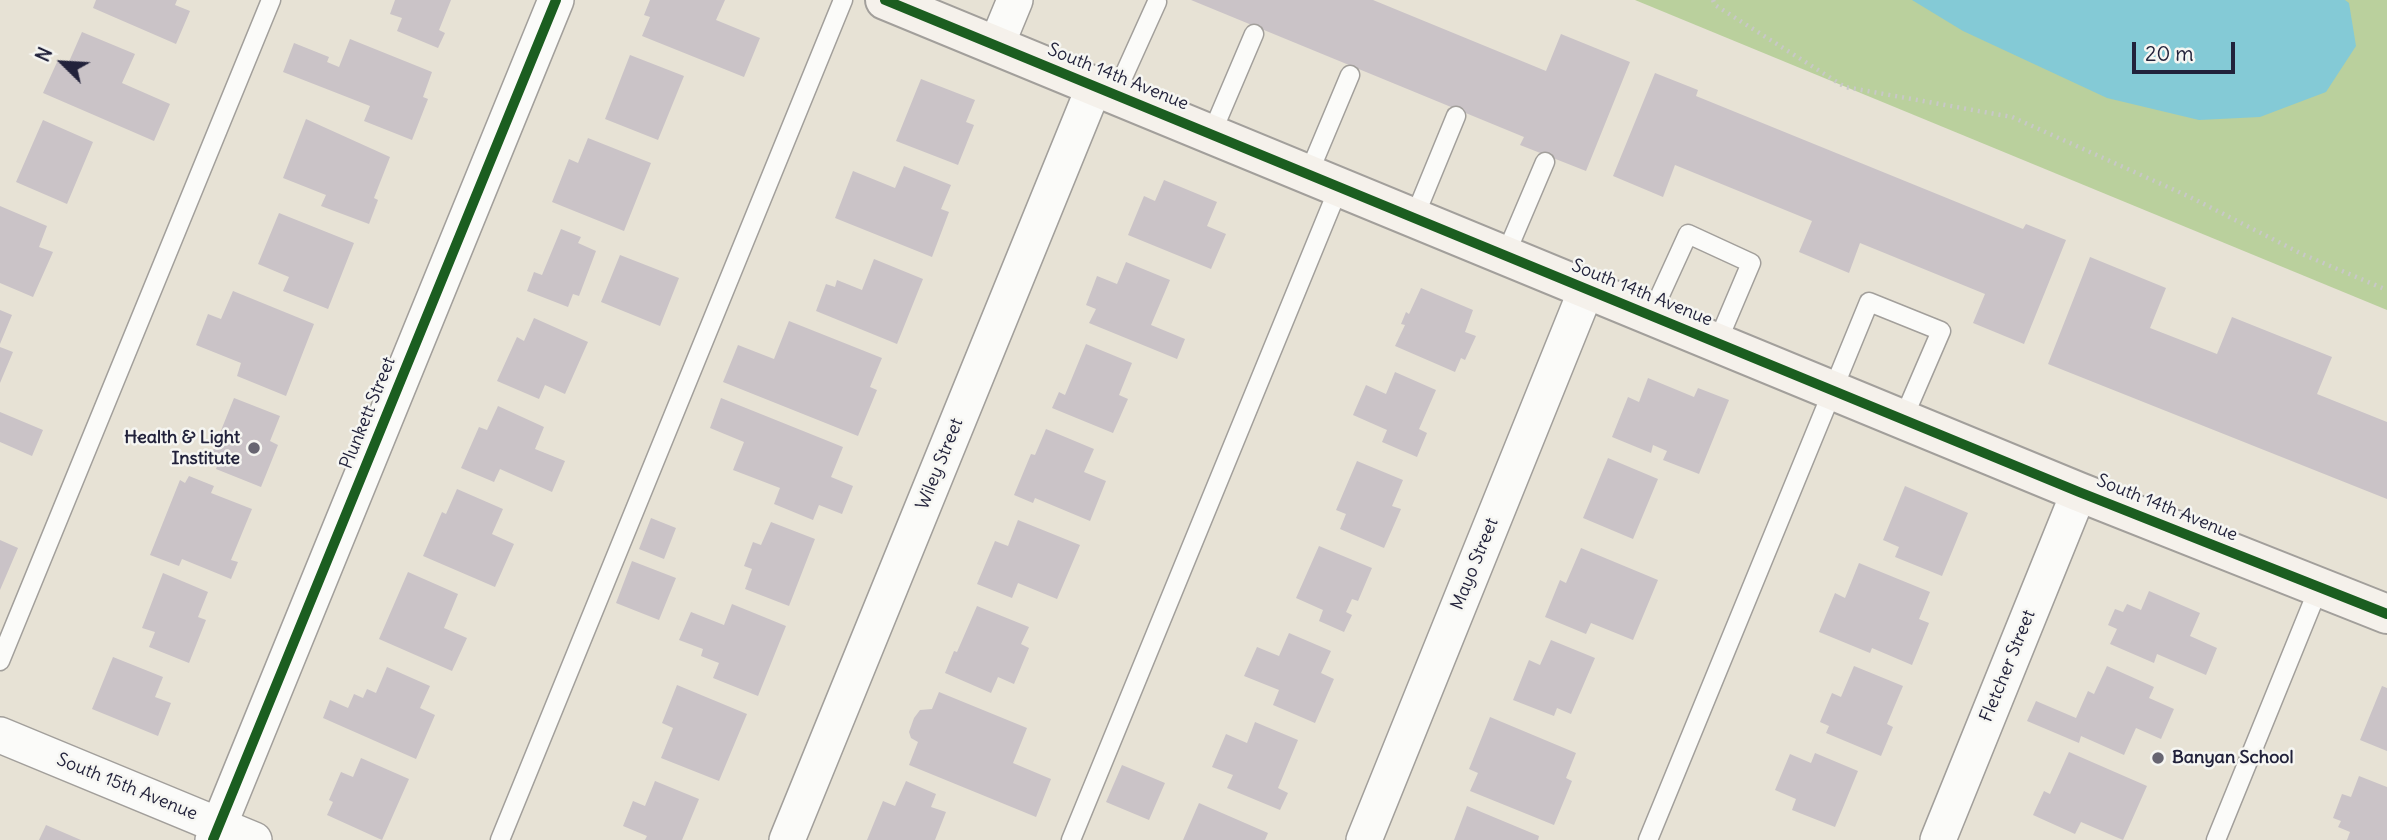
<!DOCTYPE html>
<html>
<head>
<meta charset="utf-8">
<style>
	body { margin:0 }
	#map { position:relative; width:2387px; height:840px; overflow:hidden; background:#e7e2d5; font-family:Delius,sans-serif }
	canvas { display:block }
	.north { position:absolute; left:28px; top:28px; width:70px; height:70px; -webkit-text-stroke:5px #f6f6f2; paint-order:stroke; rotate:294deg; font-size:19px; font-weight:700; line-height:28px; text-align:center; color:#22223b }
	.north::after { content:''; display:block; margin:auto; width:24px; height:32px; background:#22223b; clip-path:polygon(50% 0,100% 100%,50% 72%,0 100%) }
	.scale { position:absolute; left:2132px; top:42px; width:103px; height:32px; box-sizing:border-box; border:4px solid #22223b; border-top:0; padding-left:9px; font-size:21px; line-height:24px; white-space:nowrap; color:#22223b; -webkit-text-stroke:5px #f6f6f2; paint-order:stroke }
</style>
</head>
<body>
<div id="map">
<canvas width="2387" height="840"></canvas>
<div class="north">N</div>
<div class="scale">20 m</div>
</div>
<script>
const ctx = document.querySelector('canvas').getContext('2d');
ctx.lineJoin = 'round';
function fill(path, color) { ctx.fillStyle = color; ctx.fill(path, 'evenodd'); }
function trace(path, color, width, dash) { ctx.strokeStyle = color; ctx.lineWidth = width; ctx.lineCap = dash ? 'butt' : 'round'; ctx.setLineDash(dash || []); ctx.stroke(path); }
function write(font, color, halo, rows, align = 'center') {
  ctx.font = font + ' Delius,sans-serif'; ctx.lineWidth = 5; ctx.setLineDash([]); ctx.textBaseline = 'middle'; ctx.strokeStyle = halo; ctx.fillStyle = color; for (const [text, x, y, turn = 0] of rows) {
    ctx.save(); ctx.translate(x, y); ctx.rotate((+turn || 0) * Math.PI / 180); ctx.textAlign = isNaN(turn) ? turn : align; if (halo) ctx.strokeText(text, 0, 0); ctx.fillText(text, 0, 0); ctx.restore();
  }
}
fill(new Path2D(`
	M1635,0H2387V310Z`), '#bad09d');
fill(new Path2D(`
	M1912,0H2345L2349,3L2356,46L2326,92L2260,117L2199,120L2107,98L1963,31Z`), '#84cad6');
fill(new Path2D(`
	M96,0H177L175,5L190,11L176,44L93,8Z
	M395,0H451L439,30L445,33L438,48L397,31L402,18L390,14Z
	M650,0H725L716,20L760,38L744,77L642,36L650,17L644,15Z
	M1191,0H1373L1546,71L1561,34L1630,62L1586,171L1520,145L1524,137Z
	M82,32L135,54L122,83L170,104L154,141L43,93L58,60L68,64Z
	M350,39L432,72L423,97L428,99L412,140L364,121L370,106L283,72L294,43L329,57L327,62L339,67Z
	M630,55L684,76L658,140L605,119Z
	M1655,73L1698,90L1696,96L2023,229L2026,224L2066,240L2024,344L1973,323L1985,294L1860,243L1849,273L1799,252L1812,221L1675,165L1663,197L1613,176Z
	M921,79L975,100L966,122L974,125L958,165L896,141Z
	M306,119L390,157L374,198L378,200L369,224L321,206L326,195L283,178Z
	M43,120L93,142L67,204L16,182Z
	M588,138L651,163L624,231L552,202L569,159L578,163Z
	M904,166L951,185L941,209L949,212L932,257L835,218L853,171L895,188Z
	M1164,180L1217,202L1207,226L1226,234L1211,269L1128,235L1144,196L1155,201Z
	M0,206L47,226L39,247L53,252L33,297L0,283Z
	M279,213L354,243L328,309L283,291L289,277L258,264Z
	M561,229L581,237L578,243L596,251L579,296L573,294L568,307L527,291L534,272L542,275Z
	M620,255L679,278L660,326L601,302Z
	M2090,257L2166,288L2150,328L2217,354L2232,317L2332,357L2317,394L2387,422V499L2048,364Z
	M874,259L923,279L897,344L816,311L826,284L835,287L837,280L862,290Z
	M1126,262L1170,280L1151,325L1185,339L1177,359L1089,323L1096,309L1086,305L1097,276L1117,284Z
	M1421,288L1473,310L1465,332L1476,336L1465,360L1461,358L1455,372L1395,346L1405,325L1401,324L1406,312L1409,314Z
	M233,291L314,324L286,396L237,376L241,363L196,345L208,314L221,319Z
	M0,310L12,315L0,344Z
	M534,318L588,342L565,394L545,385L539,399L497,381L517,337L524,341Z
	M789,321L882,358L870,387L877,390L858,436L723,382L738,345L774,359Z
	M1086,344L1132,363L1119,395L1128,399L1113,433L1052,408L1059,392L1065,395Z
	M0,347L13,352L0,383Z
	M1395,372L1436,390L1419,429L1427,433L1417,457L1382,442L1387,430L1353,415L1366,385L1386,394Z
	M1648,378L1694,397L1698,388L1729,400L1699,474L1663,460L1667,451L1653,445L1651,453L1612,437L1628,397L1639,402Z
	M234,398L280,416L270,441L278,445L261,487L216,469L221,456L212,453Z
	M721,398L843,447L831,477L853,486L842,514L819,505L813,520L774,504L780,488L733,470L744,442L710,428Z
	M498,406L544,427L535,449L565,461L552,492L500,469L494,482L461,468L479,427L487,430Z
	M0,412L43,430L32,456L0,442Z
	M1046,429L1094,449L1084,472L1106,481L1090,521L1035,498L1033,503L1014,495L1031,454L1035,455Z
	M1608,458L1658,479L1633,539L1583,518Z
	M1357,461L1403,480L1392,506L1401,509L1384,548L1340,529L1346,514L1336,510Z
	M189,476L214,486L211,493L252,509L231,560L238,562L231,579L182,559L179,566L150,555L180,480L185,483Z
	M1905,486L1968,513L1942,576L1895,557L1899,547L1883,540Z
	M457,489L503,509L492,534L514,544L495,587L423,556L442,512L446,514Z
	M651,518L676,528L664,559L639,549Z
	M1018,520L1080,545L1057,599L1018,583L1012,598L977,584L995,541L1008,546Z
	M771,522L815,539L789,606L745,589L752,569L744,566L753,542L761,545Z
	M0,540L18,548L0,590Z
	M1319,546L1372,568L1358,601L1352,599L1346,612L1352,615L1344,632L1319,621L1323,610L1296,598Z
	M1581,548L1658,580L1633,640L1591,623L1586,634L1545,617L1560,580L1566,583Z
	M632,561L676,578L659,620L616,603Z
	M1859,563L1930,592L1919,619L1929,623L1912,665L1872,648L1870,653L1819,632L1835,593L1845,598Z
	M408,572L458,594L444,628L467,638L452,671L379,639Z
	M163,573L208,592L198,617L206,620L189,663L149,647L155,632L142,628Z
	M2149,591L2200,613L2190,636L2217,648L2206,675L2157,654L2154,663L2110,644L2117,629L2108,625L2115,609L2123,612L2127,604L2141,610Z
	M732,604L786,626L758,696L713,678L719,663L701,656L703,649L679,640L691,612L724,625Z
	M977,606L1029,627L1021,644L1029,648L1014,684L998,677L991,693L945,673L954,651L957,652Z
	M1289,633L1331,651L1321,673L1334,679L1315,723L1273,705L1279,690L1244,676L1257,647L1279,656Z
	M1551,640L1595,658L1571,714L1557,708L1554,716L1513,700L1529,660L1540,665Z
	M113,657L163,677L155,697L171,703L158,736L92,709Z
	M1854,666L1903,686L1887,724L1893,727L1881,756L1826,733L1829,726L1820,722L1832,693L1841,697Z
	M2107,666L2154,687L2149,698L2174,709L2161,739L2136,728L2124,755L2081,736L2079,743L2027,721L2036,701L2076,718L2088,691L2094,694Z
	M387,667L430,686L420,708L435,715L416,759L323,718L330,700L348,708L354,694L363,698L367,689L376,693Z
	M677,685L747,714L719,781L661,758L673,728L662,723Z
	M2382,686L2387,688V751L2360,740Z
	M939,692L1027,728L1013,763L1051,779L1036,817L909,765L918,742L911,738L909,732L914,718L920,710L932,709Z
	M1490,717L1576,753L1566,778L1572,781L1554,825L1470,791L1478,773L1469,769Z
	M1255,722L1298,740L1278,788L1288,793L1280,810L1227,788L1233,775L1212,767L1226,734L1247,743Z
	M2069,752L2147,786L2123,840L2081,822L2075,834L2033,815L2044,791L2050,794Z
	M1815,753L1858,771L1835,827L1792,810L1796,799L1775,790L1790,754L1811,763Z
	M361,758L409,779L382,840L327,815L333,802L329,800L341,772L353,777Z
	M1122,765L1165,783L1149,820L1106,802Z
	M2359,776L2387,787V840H2347L2350,832L2338,827L2341,821L2333,818L2342,794L2351,797Z
	M655,781L699,799L682,840H645L647,836L623,826L633,801L645,806Z
	M906,781L936,794L931,807L946,812L935,840H867L883,801L895,806Z
	M1199,803L1268,833L1265,840H1183Z
	M1467,806L1539,836L1538,840H1454Z
	M46,825L81,840H39Z`), '#cac3c7');
const lane = new Path2D(`
	M1115,95L1157,2
	M1211,135L1254,34
	M1308,175L1350,75
	M1414,218L1456,116
	M1505,256L1545,162
	M1651,315L1688,234L1751,263L1717,343
	M0,661L271,0
	M500,840L843,0
	M1071,840L1339,187
	M1648,840L1869,302L1941,331L1903,419
	M2216,840L2319,587`);
const street = new Path2D(`
	M996,46L1015,0
	M0,735L254,840
	M213,840L556,0
	M787,840L1094,87
	M1364,840L1587,288
	M1938,840L2079,492`);
const secondary = new Path2D(`
	M885,0L2079,492L2387,614`);
trace(lane, '#a29f9b', 21);
trace(street, '#a29f9b', 38);
trace(secondary, '#a29f9b', 42);
trace(new Path2D(`
	M1713,0L1715,5L1845,87L2012,117L2190,197L2302,254L2387,290`), '#c8c8c7', 4.5, [2, 5]);
trace(lane, '#fbfbf9', 18);
trace(street, '#fbfbf9', 35);
trace(secondary, '#f5f1eb', 38);
trace(new Path2D(`
	M885,0L2079,492L2387,614
	M213,840L556,0`), '#1b5e20', 10);
for (const [x, y, r, color] of [
	[254,448,7,"#676571"],
	[2158,758,7,"#676571"]
]) { const dot = new Path2D(); dot.arc(x, y, r, 0, 2 * Math.PI); ctx.fillStyle = color; ctx.fill(dot); trace(dot, '#f6f6f2', 2.5); }
write('18px', '#22223b', '#f6f6f2', [
	["South 14th Avenue",1118,77,22],
	["South 14th Avenue",1642,293,22],
	["Plunkett Street",368,413,-68],
	["Wiley Street",940,464,-68],
	["South 14th Avenue",2167,508,22],
	["Mayo Street",1475,564,-68],
	["Fletcher Street",2008,666,-68],
	["South 15th Avenue",127,787,22]
]);
write('bold 18px', '#22223b', '#f6f6f2', [
	["Health & Light",240,438],
	["Institute",240,459],
	["Banyan School",2172,758,"left"]
], 'right');
</script>
</body>
</html>
